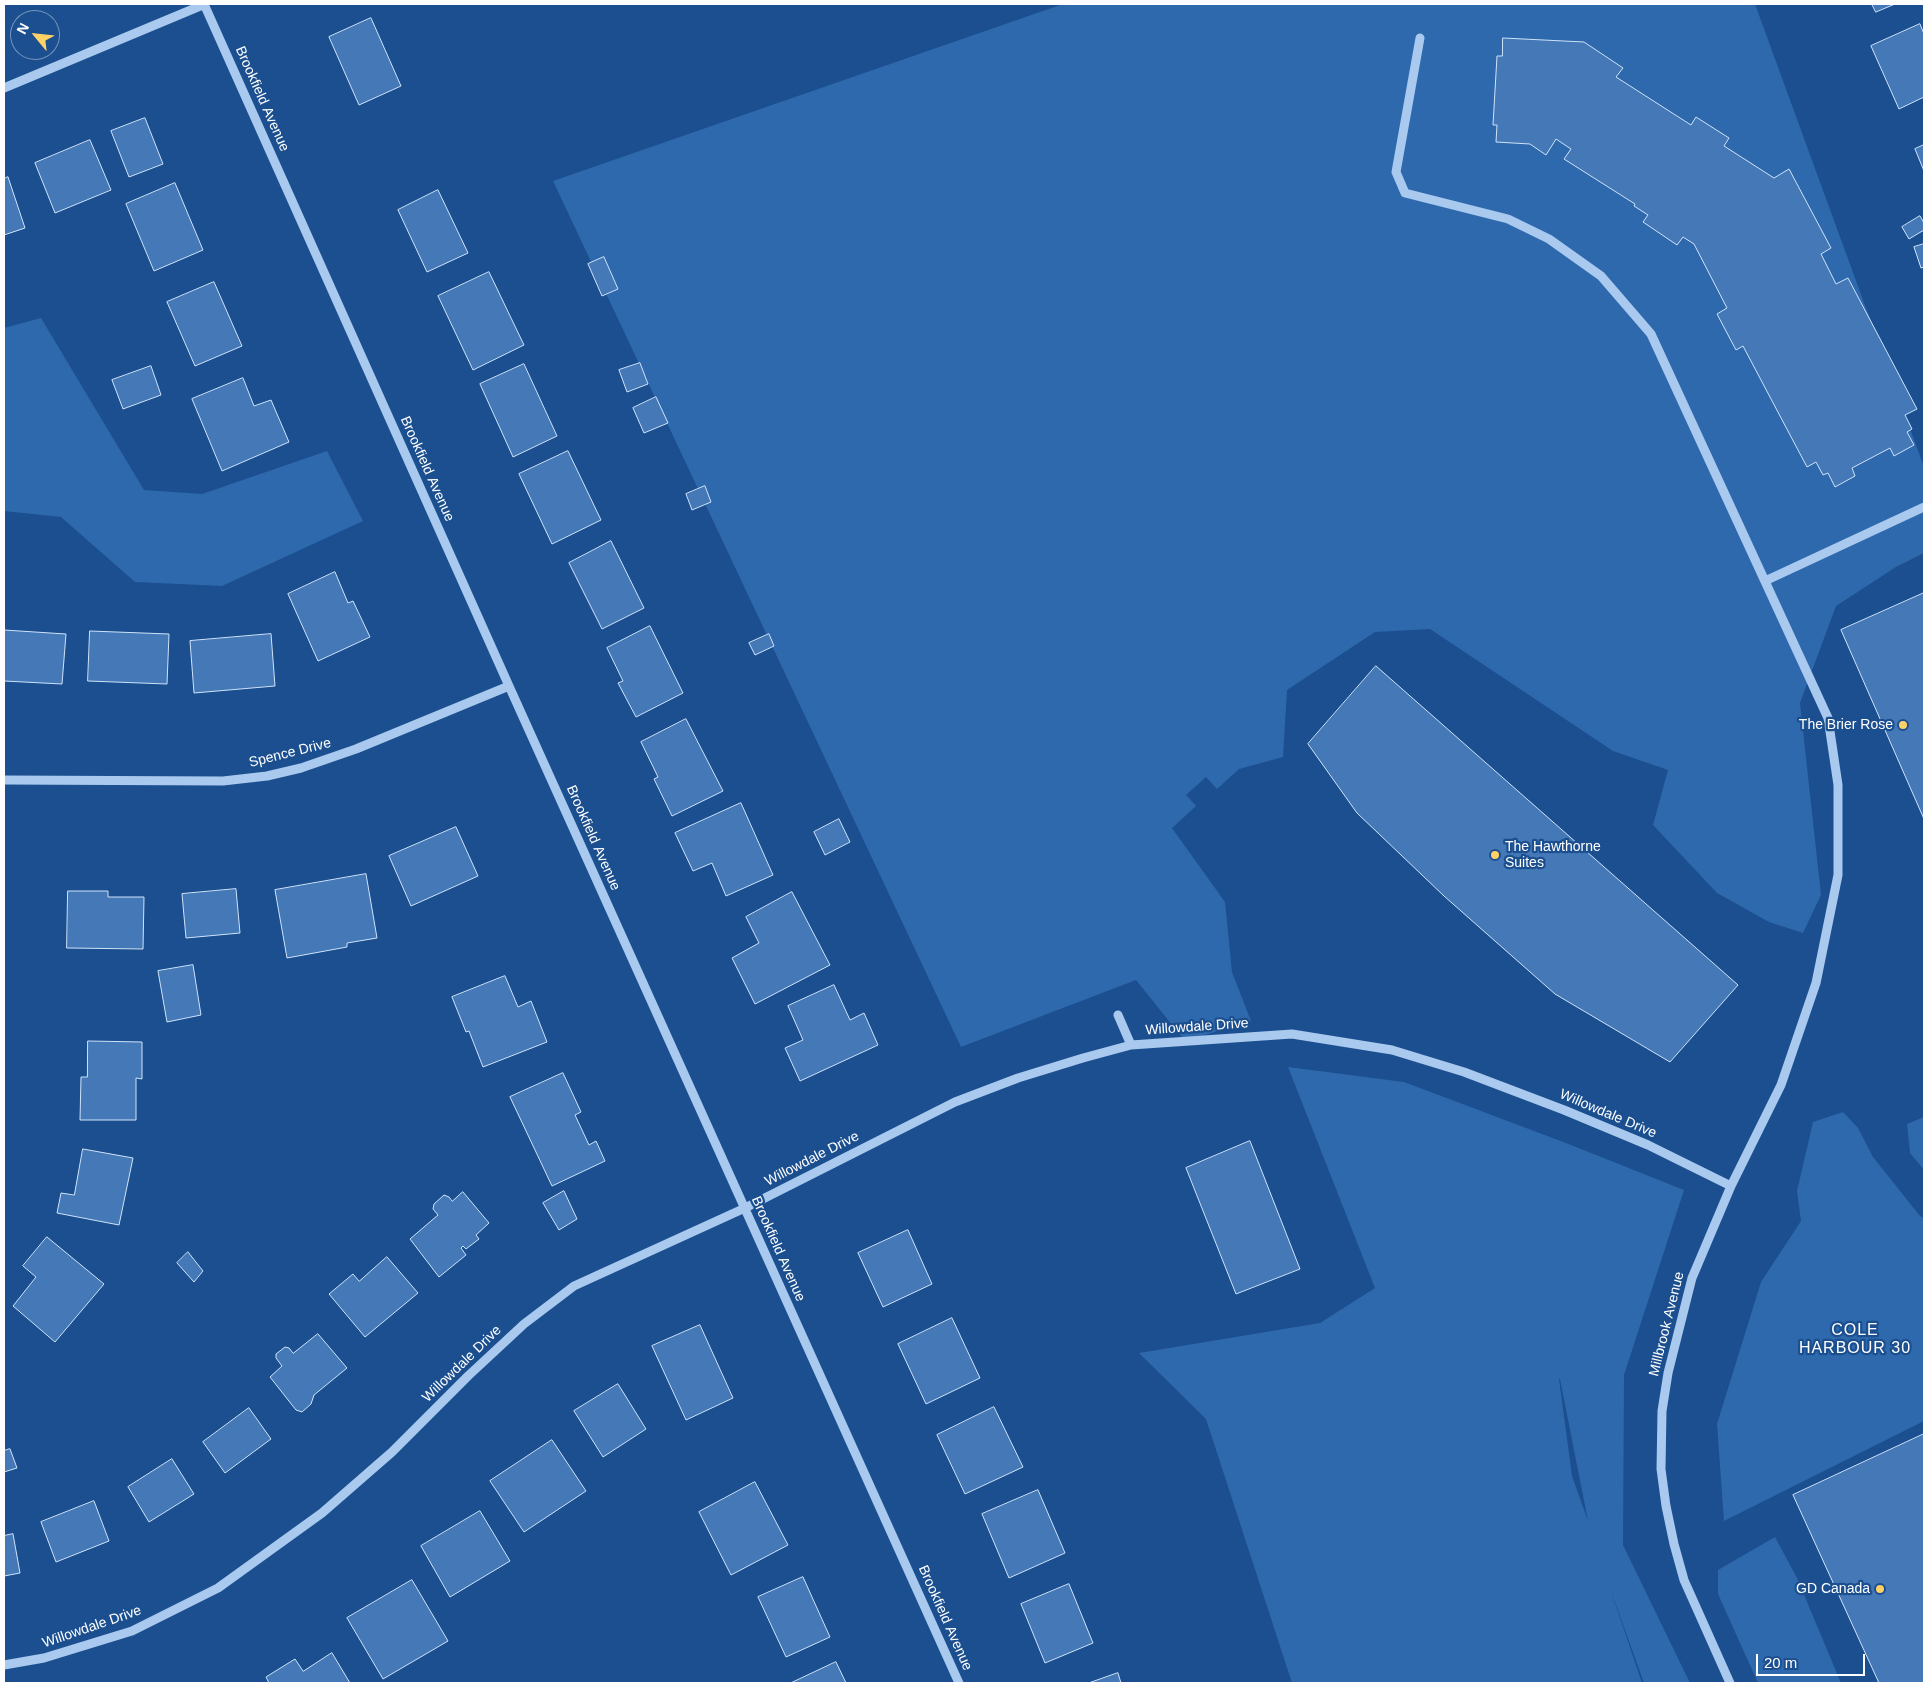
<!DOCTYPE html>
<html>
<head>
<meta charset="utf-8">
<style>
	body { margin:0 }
	#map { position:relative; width:1928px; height:1687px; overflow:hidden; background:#1b4f8f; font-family:Arial,sans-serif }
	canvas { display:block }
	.frame { position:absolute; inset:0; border:5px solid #fff; pointer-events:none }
	.north { position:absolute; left:10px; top:10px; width:50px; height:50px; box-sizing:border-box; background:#1b4f8f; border:1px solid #7695bc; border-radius:50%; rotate:298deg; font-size:14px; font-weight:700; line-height:20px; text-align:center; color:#fff }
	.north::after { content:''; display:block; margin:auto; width:18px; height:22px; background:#ffd166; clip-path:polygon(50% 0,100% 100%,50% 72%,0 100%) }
	.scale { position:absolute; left:1756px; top:1654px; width:109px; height:22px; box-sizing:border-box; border:2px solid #fff; border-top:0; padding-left:6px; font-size:15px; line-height:18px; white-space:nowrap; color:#fff; -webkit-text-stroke:4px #1b4f8f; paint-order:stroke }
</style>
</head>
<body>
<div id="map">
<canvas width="1928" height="1687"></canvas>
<div class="frame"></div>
<div class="north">N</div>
<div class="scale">20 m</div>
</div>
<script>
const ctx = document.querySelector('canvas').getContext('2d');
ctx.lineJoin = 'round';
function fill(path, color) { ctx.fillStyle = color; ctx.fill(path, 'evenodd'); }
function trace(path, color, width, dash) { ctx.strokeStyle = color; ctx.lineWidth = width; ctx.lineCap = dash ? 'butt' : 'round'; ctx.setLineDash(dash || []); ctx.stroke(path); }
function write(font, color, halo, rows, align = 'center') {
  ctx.font = font + ' Arial,sans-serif'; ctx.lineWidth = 4.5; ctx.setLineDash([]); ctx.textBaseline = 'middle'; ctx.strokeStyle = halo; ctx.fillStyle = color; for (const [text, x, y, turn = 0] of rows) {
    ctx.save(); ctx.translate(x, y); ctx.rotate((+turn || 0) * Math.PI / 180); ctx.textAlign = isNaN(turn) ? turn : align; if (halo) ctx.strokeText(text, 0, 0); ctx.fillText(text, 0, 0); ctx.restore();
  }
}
fill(new Path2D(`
	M1063,4H1755L1924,467V553L1896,567L1836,606L1800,703L1821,895L1803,933L1769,922L1717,893L1653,825L1668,770L1613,751L1430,629L1375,632L1287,690L1283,757L1239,769L1217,789L1206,777L1186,795L1196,806L1172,828L1225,902L1232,972L1251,1021L1185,1041L1136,980L961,1047L553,181Z
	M41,318L144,490L202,494L327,451L363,521L222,586L135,582L61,517L4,511V328Z
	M1288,1067L1404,1082L1566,1143L1684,1190L1624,1375L1623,1545L1690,1683H1644L1610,1588L1642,1683H1292L1206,1419L1139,1353L1320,1323L1375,1288ZM1559,1379H1560L1588,1521L1572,1476Z
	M1843,1112L1858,1128L1873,1157L1920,1216L1924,1218V1421L1724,1521L1717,1424L1761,1282L1801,1221L1797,1191L1813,1122Z
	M1924,1117V1170L1910,1153L1907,1124Z
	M1775,1537L1797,1578L1841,1683H1758L1718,1594V1570Z`), '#2e69ad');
const building = new Path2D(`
	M1872,4H1895L1876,12Z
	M371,18L401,86L359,105L329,37Z
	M1920,24L1924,34V97L1899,109L1871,46Z
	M1503,38L1584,42L1623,68L1616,77L1691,125L1696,117L1729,138L1724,146L1774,178L1789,169L1831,248L1821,254L1836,284L1848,278L1917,409L1905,415L1912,429L1907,432L1914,445L1894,456L1890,448L1852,468L1855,476L1835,487L1828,473L1823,475L1816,462L1807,467L1743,346L1736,350L1717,314L1727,308L1694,244L1683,237L1677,245L1643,222L1648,215L1634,206L1635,204L1564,159L1571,149L1556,139L1546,155L1530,144L1496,142L1497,125H1493L1497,56H1502Z
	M145,118L163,164L129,177L111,131Z
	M90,140L111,190L55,213L35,163Z
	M1924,145V171L1915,149Z
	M8,177L25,228L4,235V179Z
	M175,183L203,250L154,271L126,204Z
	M438,190L468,253L427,272L398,210Z
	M1920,216L1924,223V230L1909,239L1902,227Z
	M1924,244V267L1921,268L1914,247Z
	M604,257L618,289L602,296L588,264Z
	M489,272L524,345L473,370L438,296Z
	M214,282L242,346L195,366L167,302Z
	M640,363L648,384L627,392L619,370Z
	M524,364L557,436L513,457L480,384Z
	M151,366L161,395L123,409L112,380Z
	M243,378L254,406L271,400L289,442L222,471L192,399Z
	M656,397L668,423L644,433L633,408Z
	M568,451L601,520L552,544L519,474Z
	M705,486L711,502L692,510L686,494Z
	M611,541L644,608L602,629L569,563Z
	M335,572L348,603L353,601L370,637L318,661L288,594Z
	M1924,593V819L1841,630Z
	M650,626L683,693L636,717L618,683L623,681L607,648Z
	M4,630L66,634L62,684L4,681Z
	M90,631L169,634L167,684L88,681Z
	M271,634L275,686L194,693L190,641Z
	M769,634L774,646L755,655L749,643Z
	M1376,666L1738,985L1670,1062L1555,994L1444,896L1357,813L1308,744Z
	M686,719L723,791L672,816L654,779L658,777L641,742Z
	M741,803L773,875L726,896L712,863L693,871L675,833Z
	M839,819L850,842L825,855L814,832Z
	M456,827L478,876L411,906L389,856Z
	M366,874L377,938L347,943V947L287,958L275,890Z
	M236,889L240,933L186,938L182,894Z
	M68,891H108V897H144L143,949L67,948Z
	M792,892L830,965L755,1004L732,958L759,943L746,917Z
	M193,965L201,1015L167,1022L158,971Z
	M505,976L518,1007L531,1001L547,1042L483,1067L469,1031L466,1032L452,997Z
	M834,985L850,1020L864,1013L878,1045L800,1081L785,1048L803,1040L788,1006Z
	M88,1041L142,1042V1079L136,1078V1120H80L81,1077H87Z
	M563,1073L581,1112L575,1115L589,1145L596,1141L605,1161L552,1186L510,1097Z
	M1250,1141L1300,1269L1236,1294L1186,1168Z
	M83,1149L133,1158L119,1225L57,1213L61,1193L74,1195Z
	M564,1191L577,1219L559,1230L543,1203Z
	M463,1192L489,1223L476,1235L479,1239L466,1249L463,1246L461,1248L466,1255L439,1277L410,1239L438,1215L433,1209L434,1204L444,1195L449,1197L452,1201Z
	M908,1230L932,1284L883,1307L858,1253Z
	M47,1237L104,1284L55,1342L13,1306L36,1277L23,1266Z
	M188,1252L203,1271L194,1282L177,1263Z
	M387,1257L418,1293L365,1337L329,1294L353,1274L359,1281Z
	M952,1318L980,1378L926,1404L898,1344Z
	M700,1325L733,1398L686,1420L652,1346Z
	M318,1334L347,1368L314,1395L311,1404L302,1412L296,1410L270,1377L282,1366L276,1358V1354L285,1347L289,1348L293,1353Z
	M618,1384L646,1429L603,1457L574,1411Z
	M994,1407L1023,1467L965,1494L937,1435Z
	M249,1408L271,1439L225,1473L203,1442Z
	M1924,1434V1683H1879L1793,1495Z
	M552,1440L586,1491L524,1532L490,1481Z
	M10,1449L17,1468L4,1472V1451Z
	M172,1459L194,1494L149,1522L128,1487Z
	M755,1482L788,1545L731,1575L699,1512Z
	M1038,1490L1065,1553L1009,1578L982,1514Z
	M94,1501L109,1541L56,1562L41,1522Z
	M480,1511L510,1561L450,1597L421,1546Z
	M13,1534L20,1573L4,1576V1536Z
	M803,1577L830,1637L786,1657L758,1597Z
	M412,1580L448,1641L383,1679L347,1618Z
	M1069,1584L1093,1643L1045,1663L1021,1604Z
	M332,1653L350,1683H269L266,1677L295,1659L303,1671Z
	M836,1662L846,1683H791Z
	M1118,1673L1121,1683H1089Z`);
fill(building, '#4478b7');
trace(building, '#cfe3fa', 1);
trace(new Path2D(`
	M204,4L509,686L959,1683
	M1420,38L1396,172L1405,193L1508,219L1549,239L1601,276L1651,334L1828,718L1838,785V875L1816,983L1781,1085L1731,1186L1692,1278L1668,1373L1662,1411L1661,1469L1666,1506L1674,1544L1684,1580L1730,1683
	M4,88L205,4
	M1765,581L1924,507
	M4,780L223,781L267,776L301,768L356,749L509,686
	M1118,1015L1131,1045
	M4,1665L44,1658L132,1631L218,1588L322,1513L392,1452L468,1376L524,1324L574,1286L745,1208L955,1102L1018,1078L1083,1058L1131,1045L1292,1034L1392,1050L1464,1072L1564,1110L1648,1145L1731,1186`), '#a9c9ee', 9);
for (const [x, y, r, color] of [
	[1903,725,5,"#ffd166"],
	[1495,855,5,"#ffd166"],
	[1880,1589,5,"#ffd166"]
]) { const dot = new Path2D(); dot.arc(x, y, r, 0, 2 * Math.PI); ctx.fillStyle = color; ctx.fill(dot); trace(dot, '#1b4f8f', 2); }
write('14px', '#fff', '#1b4f8f', [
	["Brookfield Avenue",262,99,66],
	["Brookfield Avenue",427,469,66],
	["Spence Drive",290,753,-14],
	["Brookfield Avenue",593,838,66],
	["Willowdale Drive",1197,1027,-4],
	["Willowdale Drive",1608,1114,23],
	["Willowdale Drive",812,1159,-27],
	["Brookfield Avenue",778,1249,66],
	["Millbrook Avenue",1667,1324,-76],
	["Willowdale Drive",462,1364,-44],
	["Brookfield Avenue",945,1618,66],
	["Willowdale Drive",92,1627,-19]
]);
write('14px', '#fff', '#1b4f8f', [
	["The Brier Rose",1893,725],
	["The Hawthorne",1505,847,"left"],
	["Suites",1505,863,"left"],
	["GD Canada",1870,1589]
], 'right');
ctx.letterSpacing = '1px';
write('16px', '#fff', '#1b4f8f', [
	["COLE",1855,1331],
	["HARBOUR 30",1855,1349]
]);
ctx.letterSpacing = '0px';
</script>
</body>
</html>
